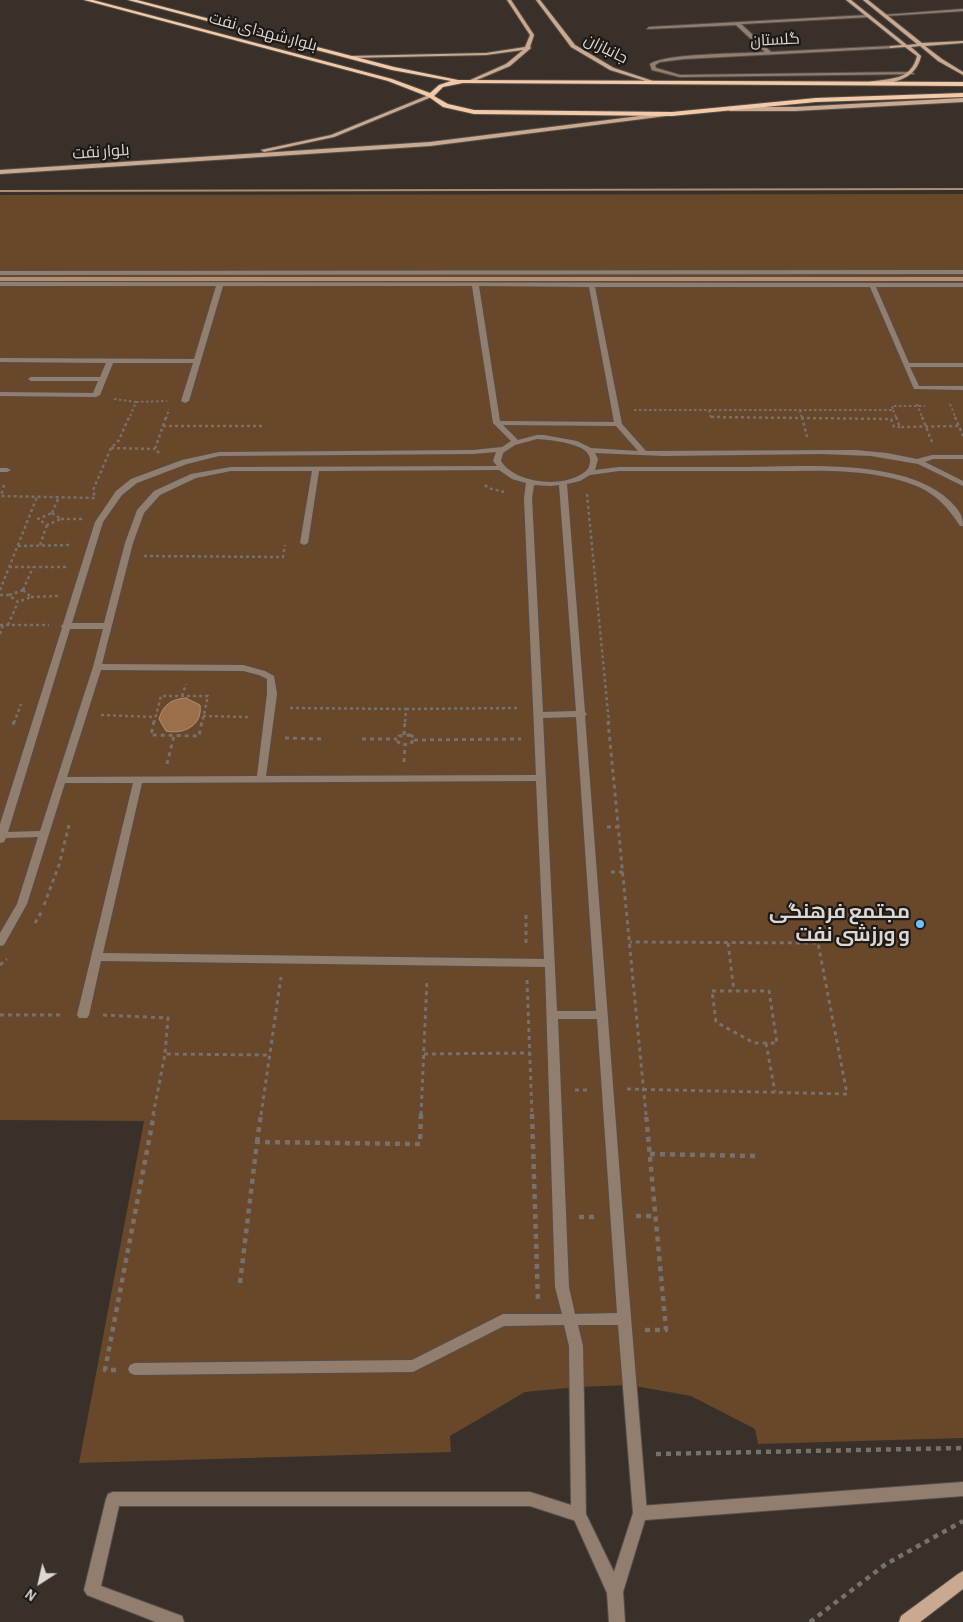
<!DOCTYPE html>
<html>
<head>
<meta charset="utf-8">
<style>
	body { margin:0 }
	#map { position:relative; width:963px; height:1622px; overflow:hidden; background:#393029; font-family:"Alegreya Sans",sans-serif }
	canvas { display:block }
	.north { position:absolute; left:15px; top:1557px; width:50px; height:50px; -webkit-text-stroke:4px #1d1916; paint-order:stroke; rotate:215deg; font-size:14px; font-weight:700; line-height:20px; text-align:center; color:#ddd7d3 }
	.north::after { content:''; display:block; margin:auto; width:18px; height:22px; background:#ddd7d3; clip-path:polygon(50% 0,100% 100%,50% 72%,0 100%) }
</style>
</head>
<body>
<div id="map">
<canvas width="963" height="1622"></canvas>
<div class="north">N</div>
</div>
<script>
const ctx = document.querySelector('canvas').getContext('2d');
ctx.lineJoin = 'round';
function fill(path, color) { ctx.fillStyle = color; ctx.fill(path, 'evenodd'); }
function trace(path, color, width, dash) { ctx.strokeStyle = color; ctx.lineWidth = width; ctx.lineCap = dash ? 'butt' : 'round'; ctx.setLineDash(dash || []); ctx.stroke(path); }
function write(font, color, halo, rows, align = 'center') {
  ctx.font = font + ' "Alegreya Sans",Cairo,sans-serif'; ctx.lineWidth = 4.5; ctx.setLineDash([]); ctx.textBaseline = 'middle'; ctx.strokeStyle = halo; ctx.fillStyle = color; for (const [text, x, y, turn = 0] of rows) {
    ctx.save(); ctx.translate(x, y); ctx.rotate((+turn || 0) * Math.PI / 180); ctx.textAlign = isNaN(turn) ? turn : align; if (halo) ctx.strokeText(text, 0, 0); ctx.fillText(text, 0, 0); ctx.restore();
  }
}
fill(new Path2D(`
	M963,194V1438L758,1444L755,1429L691,1396L629,1385L578,1387L525,1392L450,1436L451,1452L79,1463L144,1121L0,1120V195Z`), '#68472a');
const water = new Path2D(`
	M186,698L200,705C203,725 184,735 166,731L159,719C163,705 171,699 186,698Z`);
fill(water, '#9b6f4a');
trace(water, '#af8e73', 1);
fill(new Path2D(`
	M963,188V190L0,192V190Z
	M0,277H963V281H0Z`), '#af8e73');
const lane = new Path2D(`
	M963,270V274L0,275V271Z
	M0,282L963,283V287H876L909,363H963V367H910L919,386H963V390L914,389L870,287H595L622,424L646,451L855,450L887,453L917,459L932,455H963V459H933L925,462L963,481V486L918,464L871,456L822,454L664,456L595,453L598,459L595,470L619,467C660,467 700,467 741,467C800,467 904,457 950,501C958,509 963,515 963,526H960C949,509 938,496 919,487C872,467 818,471 768,471C718,471 669,471 619,471L590,475L580,481L567,484L585,712L587,714L585,716L626,1256L647,1513L645,1518L640,1520L635,1518L633,1513L618,1325H578L583,1346L586,1515L584,1520L579,1522L530,1506H119L101,1586L182,1616L184,1622H156L87,1595L84,1590L106,1499L108,1494L113,1492H530L571,1505L569,1346L564,1325L504,1326L413,1372L135,1375L130,1373L128,1369L130,1365L135,1363L412,1360L503,1314H562L555,1287L545,967L101,961L89,1015L87,1018H79L77,1015L133,783H65L27,904L4,945L0,946V933L17,904L38,837L6,838L4,842L0,843V824L62,628L61,626L63,624L95,522L116,491L131,479L182,460L219,452L473,450L502,447L511,441L493,423L472,286H223L189,401L185,403L181,401L193,363H113L100,395L96,397L0,396V392L93,393L98,381H31L28,379L31,377H100L106,363L0,362V358L194,359L216,286H0ZM479,286L589,287L614,422L500,421ZM503,425L616,426L638,451L591,448L577,441L544,435H537L518,440ZM537,439C550,440 592,443 590,461C590,465 589,468 586,471C565,489 515,484 501,461L503,453L515,445ZM496,452L493,461L497,466L231,467L191,474L154,491L137,510L125,543L104,623H72L103,522L122,495L137,483L187,464L219,456L473,454ZM499,470L512,479L526,483L524,498L536,775L266,776L277,694L274,676L265,671L243,665L102,664L133,543L144,513L160,495L196,478L231,471H312L300,543L304,545L308,543L319,471ZM534,485L550,486L559,485L576,711L543,712L532,498ZM70,629H103L93,667L40,831L8,832ZM101,670L243,671L259,675L267,679V694L257,776L67,777ZM576,717L596,1011H557L543,718ZM536,781L544,959L103,953L142,783ZM558,1019H597L617,1313L575,1314L569,1287Z
	M0,468H7L11,470L7,472H0Z`);
const street = new Path2D(`
	M963,9V11L885,16L883,15Z
	M868,15L870,17L741,24L771,52L892,46L894,48L684,59L660,62L655,65L656,68L680,75L912,72L914,74L680,77L652,70L650,64C666,53 742,54 765,52L736,25L647,29L649,27Z
	M963,1482V1496L645,1520L623,1592L625,1622H609L607,1593L572,1515L574,1510L579,1508L584,1510L614,1572L633,1513L635,1508L640,1506Z`);
const secondary = new Path2D(`
	M507,0H511L534,35L530,47L531,48L510,66L472,82L468,81L506,64L523,50L486,55L349,58L347,57L349,56L486,53L525,47L530,35Z
	M536,0H540L575,45L614,68L656,82L652,83L610,70L571,47Z
	M846,0H851L907,45L917,44L863,0H868L922,43L963,41V43L925,46L942,59L963,72V75L938,61L920,46L911,47L921,56C916,80 891,85 869,84V82C890,78 911,81 917,56L905,47L890,48V46L902,45Z
	M429,95L434,96L334,137L264,152L261,150L331,135Z
	M963,98V102L795,111H730L727,109L730,107H795Z
	M672,112L674,115L430,146L0,174V170L430,142Z
	M963,1571V1589L920,1622H899L901,1616L958,1574Z`);
const primary = new Path2D(`
	M84,0H93L392,79L430,93L439,85L451,81L392,70L128,0H137L394,67L458,80L963,82V86L463,83L443,87L434,96L448,104L474,110L672,112L816,98L963,93V97L816,102L672,116L474,114L443,107L429,97L388,81Z`);
trace(lane, '#574e48', 2);
trace(street, '#574e48', 2);
trace(secondary, '#574e48', 2);
trace(primary, '#574e48', 2);
trace(new Path2D(`
	M114,399L136,402L129,419
	M136,402L167,401
	M917,404L923,419
	M950,404L956,419
	M634,410H893L892,406H925
	M709,410L711,419
	M800,410L802,419
	M893,410L897,419
	M166,419L169,409`), '#78706a', 2, [2.5, 2.5]);
trace(new Path2D(`
	M711,417L891,419L894,427H900
	M802,417L807,437
	M896,417L900,427L959,426
	M922,417L932,442
	M955,417L963,436
	M163,426H264
	M111,448L155,449
	M159,453L155,449L166,417
	M4,485L1,496L95,498L93,490L111,448L119,440L129,417
	M485,485L488,488L504,492
	M587,494L609,723
	M52,513L59,497
	M52,513L61,519L47,525L38,519Z
	M61,519H83
	M40,545L47,525
	M18,546L72,545
	M144,556L283,557L285,545
	M9,567H66
	M0,590L37,497
	M23,590L33,567
	M23,590L31,597L18,602L9,595Z
	M0,595H9
	M31,597L58,596
	M0,625H49
	M8,625L18,602
	M0,634L3,625
	M182,696L186,684
	M290,708L406,709L405,723
	M406,709L520,708
	M101,715L155,717
	M203,716L250,717
	M14,723L21,704
	M154,723L161,696H208L202,723`), '#78706a', 2.5, [3, 3]);
trace(new Path2D(`
	M14,721L13,725L16,726
	M154,721L151,735L199,736L202,721
	M608,721L646,1115
	M404,735L405,721
	M410,735L414,737L411,744L401,745L398,742L399,736Z
	M285,738L322,739
	M362,739H397
	M414,740L521,739
	M404,762L405,745
	M167,764L174,736
	M607,827H619
	M611,872H623
	M44,905L59,865L69,825
	M526,915V944
	M35,923L42,911
	M728,943L734,991
	M0,965L7,959
	M527,980L532,1115
	M712,991H769L777,1043H754L716,1022Z
	M0,1015H64
	M103,1015L168,1018L165,1054
	M766,1043L775,1092
	M424,1054L530,1053
	M627,1089L847,1094L818,943L630,942
	M575,1090H589
	M153,1115L165,1054L270,1055
	M261,1115L281,977
	M421,1115L427,979`), '#78706a', 3, [4, 4]);
trace(new Path2D(`
	M532,1114L538,1301
	M257,1142L261,1114
	M650,1154L758,1156
	M636,1216H656
	M579,1217H598
	M240,1283L257,1142L420,1144L421,1114
	M645,1330H666L646,1114
	M116,1370H105L154,1114
	M656,1454L963,1448
	M810,1622L886,1564L963,1521`), '#78706a', 4.5, [5, 5]);
fill(lane, '#927e6e');
fill(street, '#927e6e');
fill(secondary, '#c9a98f');
fill(primary, '#f3caa8');
for (const [x, y, r, color] of [
	[920,924,5,"#74c0f6"]
]) { const dot = new Path2D(); dot.arc(x, y, r, 0, 2 * Math.PI); ctx.fillStyle = color; ctx.fill(dot); trace(dot, '#1d1916', 2); }
write('16px', '#ddd7d3', '#1d1916', [
	["بلوار شهدای نفت",263,32,15],
	["گلستان",775,40,-3],
	["جانبازان",606,49,27],
	["بلوار نفت",101,152,-4]
]);
write('bold 20px', '#ddd7d3', '#1d1916', [
	["مجتمع فرهنگى",910,912],
	["و ورزشى نفت",910,935]
], 'right');
</script>
</body>
</html>
